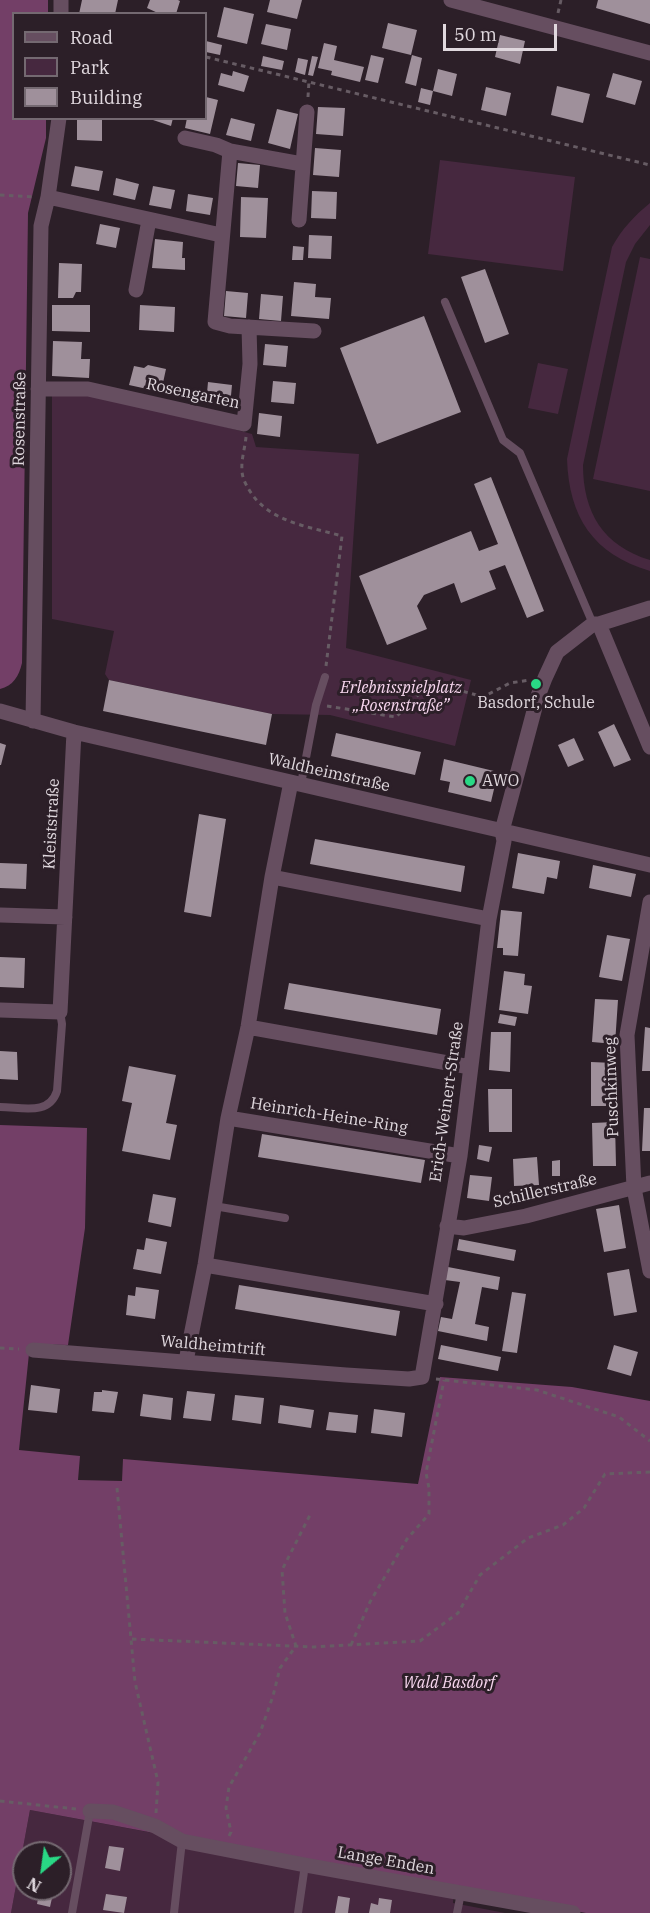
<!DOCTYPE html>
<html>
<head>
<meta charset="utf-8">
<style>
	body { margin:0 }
	#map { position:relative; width:650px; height:1913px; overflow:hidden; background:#2c1f28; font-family:"IBM Plex Serif",serif }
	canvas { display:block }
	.legend { position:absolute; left:12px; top:12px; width:195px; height:108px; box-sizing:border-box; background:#2c1f28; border:2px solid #746971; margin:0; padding:8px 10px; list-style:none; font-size:18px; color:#e0d8de }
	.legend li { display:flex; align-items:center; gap:12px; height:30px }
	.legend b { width:30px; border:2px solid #746971 }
	.north { position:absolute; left:12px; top:1841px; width:60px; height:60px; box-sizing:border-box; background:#2c1f28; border:2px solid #746971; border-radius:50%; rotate:209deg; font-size:16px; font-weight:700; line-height:24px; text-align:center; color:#e0d8de }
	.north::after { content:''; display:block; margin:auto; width:21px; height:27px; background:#29d885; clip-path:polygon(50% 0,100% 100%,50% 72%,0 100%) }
	.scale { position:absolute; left:443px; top:24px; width:114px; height:27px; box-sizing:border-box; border:3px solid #e0d8de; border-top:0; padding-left:8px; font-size:18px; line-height:21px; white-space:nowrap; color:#e0d8de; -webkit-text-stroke:4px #2c1f28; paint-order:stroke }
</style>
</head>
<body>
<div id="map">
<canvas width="650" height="1913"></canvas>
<ul class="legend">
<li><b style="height:8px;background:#664e60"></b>Road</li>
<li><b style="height:16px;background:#46283f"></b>Park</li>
<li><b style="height:16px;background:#9f909b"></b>Building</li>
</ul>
<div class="north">N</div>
<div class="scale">50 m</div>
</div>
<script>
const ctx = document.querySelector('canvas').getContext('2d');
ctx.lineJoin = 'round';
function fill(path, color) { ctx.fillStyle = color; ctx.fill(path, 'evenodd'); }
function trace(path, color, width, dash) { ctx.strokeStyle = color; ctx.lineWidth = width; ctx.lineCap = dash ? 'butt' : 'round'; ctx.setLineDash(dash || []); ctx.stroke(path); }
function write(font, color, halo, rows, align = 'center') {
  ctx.font = font + ' "IBM Plex Serif",serif'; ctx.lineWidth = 6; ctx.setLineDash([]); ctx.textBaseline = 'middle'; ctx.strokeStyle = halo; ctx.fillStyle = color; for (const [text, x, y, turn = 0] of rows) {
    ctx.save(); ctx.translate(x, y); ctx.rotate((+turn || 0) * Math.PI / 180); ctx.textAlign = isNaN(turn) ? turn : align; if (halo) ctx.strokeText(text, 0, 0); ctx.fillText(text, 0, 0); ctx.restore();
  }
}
fill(new Path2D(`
	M440,160L575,177L563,271L428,254Z
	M650,203V225L635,244L626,262L583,465C583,512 603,546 650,560V571C593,554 569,517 567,459L612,247C622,229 634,216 650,203Z
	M640,257L650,259V491L593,479Z
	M538,363L568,369L558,414L528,408Z
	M52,394L111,397L252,434L256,447L359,454L346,648L471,680L455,746L330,715L272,714L109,680L105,674L114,631L52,619Z
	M30,1810L454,1889L453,1903L505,1913H11ZM24,1853H60V1889H24Z`), '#46283f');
fill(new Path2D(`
	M0,0H48V13L14,14V118L46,119V138L28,213L22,663C19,676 13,686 0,689Z
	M0,1125L87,1128L85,1228L68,1345L30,1344L19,1450L80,1456L78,1480L122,1481L123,1459L418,1484L440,1377L572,1387L650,1401V1913H586L30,1810L11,1913H0Z`), '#733f67');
fill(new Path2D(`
	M82,0H118L115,14H79Z
	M150,0H178L180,1L176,14H160L147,8Z
	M270,0H302L297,19L267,12Z
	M598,0H650V24L596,8Z
	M224,7L254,14L247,44L217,37Z
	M388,23L417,30L411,55L382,48Z
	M266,24L291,29L287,50L261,44Z
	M500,35L525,41L520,64L495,57Z
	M206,41L222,45L220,55L206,52Z
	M324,43L337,46L334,60L364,67L360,82L331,75L332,71L318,68Z
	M371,55L384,58L378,83L365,80Z
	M412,55L422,58L416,86L405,83Z
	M263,56L284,61L282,70L261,66Z
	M312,56L318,57L313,76L308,75Z
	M298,58L308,60L305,75L295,72Z
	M438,69L457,74L452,96L433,91Z
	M233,71L249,76L244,92L218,85L221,73L232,76Z
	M613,73L642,81L635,105L606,97Z
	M557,86L590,94L583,123L551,115Z
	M486,87L511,93L506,116L481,110Z
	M421,88L433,91L430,105L418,102Z
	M206,97L218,100L210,134L185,128L187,118H206Z
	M318,107L345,108L343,136L316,134Z
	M277,109L298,114L290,149L268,143Z
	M77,118H102V141L77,140Z
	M147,118H173L171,126Z
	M231,118L255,124L251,141L226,135Z
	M315,148L341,150L339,177L313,175Z
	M238,163L260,165L258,188L236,186Z
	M75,166L103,171L99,191L71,186Z
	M116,178L139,184L135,200L113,195Z
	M153,186L175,190L171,209L149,205Z
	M312,191L337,192L336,219L311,218Z
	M188,194L213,198L210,215L186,211Z
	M241,197L268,198L266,238L240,237Z
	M100,224L120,228L116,248L96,244Z
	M309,235L332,236L331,259L308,258Z
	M155,239L183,242L182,258H185V270L152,268Z
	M293,246L304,247L303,260H292Z
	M59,263L82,264L81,292H76L73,298H58Z
	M485,269L509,334L485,343L461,277Z
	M294,282L316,284L315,297L331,298L329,319L291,316Z
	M226,291L248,293L246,318L224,316Z
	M261,294L283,296L281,321L259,319Z
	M52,305H90V332L52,331Z
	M140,305L175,307L174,332L139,330Z
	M424,316L461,412L377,444L340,348Z
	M53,341L82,342L81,359H90L89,378L52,376Z
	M265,344L288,346L286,367L263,365Z
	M148,365L166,369L161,392L129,385L134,366L144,368Z
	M273,381L296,383L294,404L271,402Z
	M208,382L232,385L230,406L206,404Z
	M259,413L282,416L280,437L257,434Z
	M491,477L544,611L527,618L505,565L489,571L496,589L461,603L454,583L424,595L417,606L427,629L387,645L359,576L471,531L479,551L498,544L474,484Z
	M109,680L272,714L266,745L103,711Z
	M614,724L631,760L614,767L598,732Z
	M336,733L421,752L415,775L331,756Z
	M574,738L584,760L568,767L558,745Z
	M0,743L6,745L1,765H0Z
	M444,759L498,772L491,802L448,792L450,782L440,780Z
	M199,814L226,819L211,917L184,912Z
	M315,839L465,866L461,892L310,864Z
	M518,853L560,861L557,879L547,877L544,894L512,888Z
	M0,863L27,864L26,889L0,888Z
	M593,865L636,874L631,897L589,888Z
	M501,910L522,912L518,956L503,955V948H497Z
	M607,935L630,939L622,981L599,977Z
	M0,957L25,958L24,988L0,987Z
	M504,971L525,974L524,985L532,986L528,1014L499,1010Z
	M289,983L441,1009L437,1035L284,1009Z
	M595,999L618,1000L615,1044L592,1042Z
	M500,1014L517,1017L515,1026L498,1023Z
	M645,1027L650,1028V1071H642Z
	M491,1032H511L510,1072L489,1070Z
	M0,1051L17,1052L18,1080L0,1079Z
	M591,1062L614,1063V1106H591Z
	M129,1066L176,1075L166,1123L177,1125L170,1160L122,1151L132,1103L122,1101Z
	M488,1089H512V1132H489Z
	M644,1108H650V1151H642Z
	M615,1122L616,1166H593L592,1123Z
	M262,1134L425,1160L421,1183L258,1157Z
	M479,1145L492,1147L489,1162L477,1159Z
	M537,1157L539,1185L514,1186L513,1159Z
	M560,1160V1176H552V1161Z
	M470,1175L492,1177L489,1201L467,1198Z
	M153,1194L176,1198L171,1227L148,1222Z
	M619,1205L626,1248L604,1252L596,1209Z
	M146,1238L167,1242L161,1274L133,1269L137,1249L144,1250Z
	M459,1239L516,1250L514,1261L457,1250Z
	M448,1267L500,1277L498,1290L482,1287L475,1324L489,1327L487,1341L438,1331L441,1317L452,1319L460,1282L445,1280Z
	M629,1269L637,1312L614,1316L607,1273Z
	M239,1285L400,1311L396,1336L235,1309Z
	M136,1287L159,1290L155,1319L126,1315L128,1295L135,1296Z
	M512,1292L526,1294L517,1353L502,1351Z
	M441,1345L501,1357L498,1371L438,1359Z
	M614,1345L638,1352L631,1376L607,1369Z
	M31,1385L60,1389L57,1413L28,1410Z
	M102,1390L118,1392L114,1413L92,1411L94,1392H102Z
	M187,1391L215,1394L211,1421L183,1418Z
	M143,1394L173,1398L171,1420L140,1416Z
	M235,1395L264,1398L261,1424L232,1420Z
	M280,1405L314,1410L311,1428L278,1423Z
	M374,1409L405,1413L402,1437L371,1433Z
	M329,1412L358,1415L356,1433L326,1430Z
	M109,1846L124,1848L120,1871L105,1868Z
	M21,1889H54L50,1907L37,1904L39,1894Z
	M106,1894L127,1897L124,1913L103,1910Z
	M338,1896L350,1898L348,1913H335Z
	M379,1898L392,1900L390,1913H369L371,1903L378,1905Z`), '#9f909b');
trace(new Path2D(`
	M558,13L561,0
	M206,57L650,165
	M308,97L309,81
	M0,195L34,197
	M246,437C245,448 241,460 242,470C242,477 245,483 248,488C267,522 307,526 342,536L326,666
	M327,706L396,717L431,682L483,697L510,683L530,680
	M0,1348L19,1349
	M436,1379L537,1390L619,1417L650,1441
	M117,1488L135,1682L158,1782L156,1813
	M132,1639L314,1647L420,1641L458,1613L480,1575L528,1538L563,1525L584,1508L605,1474L650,1472
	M351,1645L370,1602L407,1539L429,1514V1488L426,1473L444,1380
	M0,1801L76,1809
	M229,1836L231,1832L226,1808L229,1787L260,1733L273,1696L280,1668L296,1646L285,1613L282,1570L310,1515`), '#675c64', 3, [4.5, 4.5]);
trace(new Path2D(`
	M445,302L503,440L520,453L593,624
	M301,784L316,705L325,677
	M0,1107C22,1107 49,1116 57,1091L62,1024L60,1012
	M214,1206L285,1218
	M72,1913L90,1811
	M174,1913L182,1841
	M298,1913L305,1865
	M457,1913L461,1893`), '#664e60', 8);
trace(new Path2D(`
	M451,0L650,53
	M61,14V0
	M185,138L216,145L230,151L302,164
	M230,151L215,322L230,326L314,331
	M48,197L221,235
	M299,220L307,112
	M136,290L149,220
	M38,389H88L244,424L250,364L249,327
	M599,624L650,747
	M0,711L74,732L650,865
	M33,721L41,226L48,197L59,118
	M272,877L489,919
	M650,902L627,1035L634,1188L650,1271
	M0,915L65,917
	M0,1010L60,1012L74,732
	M248,1027L470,1067
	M228,1118L460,1156
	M447,1226L464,1228L526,1216L650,1183
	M205,1265L436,1304
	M33,1350L346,1375L409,1379L422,1377L460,1156L489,919L504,841L502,831L538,696L545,678L557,652L593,624H599L650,608
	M186,1361L205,1265L228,1118L248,1027L272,877L291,782
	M90,1811L113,1812L155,1826L182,1841L305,1865L573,1913`), '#664e60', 15);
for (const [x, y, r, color] of [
	[536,684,6,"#29d885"],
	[470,781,6,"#29d885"]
]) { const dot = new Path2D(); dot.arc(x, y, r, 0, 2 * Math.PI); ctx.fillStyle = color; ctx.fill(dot); trace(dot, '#2c1f28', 2); }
write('16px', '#e0d8de', '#2c1f28', [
	["Rosengarten",193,394,12],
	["Rosenstraße",20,419,-89],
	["Waldheimstraße",329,773,13],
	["Kleiststraße",52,824,-87],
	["Puschkinweg",612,1087,-92],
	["Erich-Weinert-Straße",447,1102,-82],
	["Heinrich-Heine-Ring",329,1116,9],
	["Schillerstraße",545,1191,-13],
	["Waldheimtrift",213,1346,5],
	["Lange Enden",386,1861,10]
]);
write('italic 16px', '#f8d7ef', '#2c1f28', [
	["Erlebnisspielplatz",401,688],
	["„Rosenstraße”",401,706],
	["Wald Basdorf",449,1683]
]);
write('16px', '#e0d8de', '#2c1f28', [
	["Basdorf, Schule",536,703],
	["AWO",482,781,"left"]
]);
</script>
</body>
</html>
